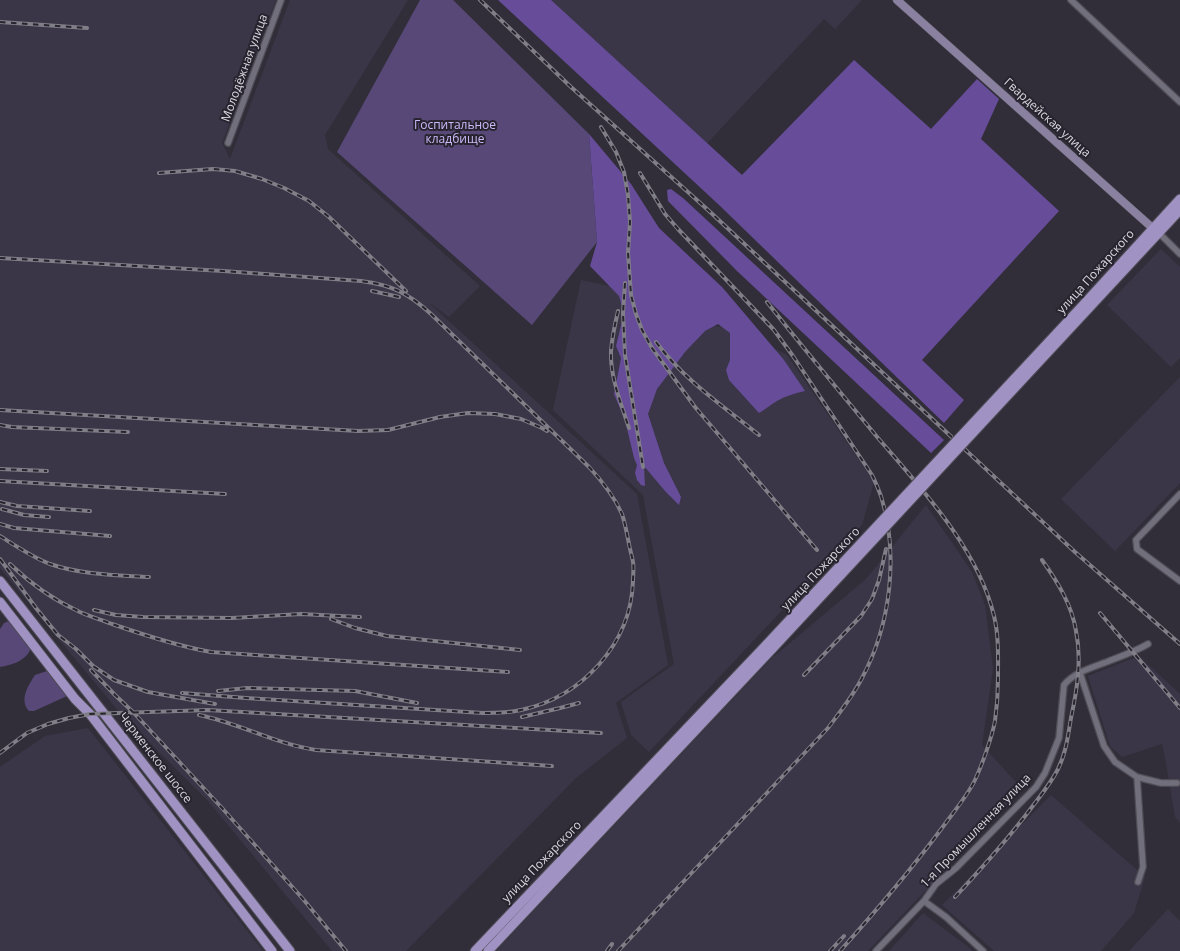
<!DOCTYPE html>
<html>
<head>
<meta charset="utf-8">
<style>
	body { margin:0 }
	canvas { display:block; background:#312e39 }
</style>
</head>
<body>
<canvas width="1180" height="951"></canvas>
<script>
const ctx = document.querySelector('canvas').getContext('2d');
ctx.lineJoin = 'round';
function fill(path, color) { ctx.fillStyle = color; ctx.fill(path, 'evenodd'); }
function trace(path, color, width, dash) { ctx.strokeStyle = color; ctx.lineWidth = width; ctx.lineCap = dash ? 'butt' : 'round'; ctx.setLineDash(dash || []); ctx.stroke(path); }
function write(font, color, halo, rows, align = 'center') {
  ctx.font = font + ' "Open Sans",sans-serif'; ctx.lineWidth = 4; ctx.setLineDash([]); ctx.textBaseline = 'middle'; ctx.strokeStyle = halo; ctx.fillStyle = color; for (const [text, x, y, turn = 0] of rows) {
    ctx.save(); ctx.translate(x, y); ctx.rotate((+turn || 0) * Math.PI / 180); ctx.textAlign = isNaN(turn) ? turn : align; if (halo) ctx.strokeText(text, 0, 0); ctx.fillText(text, 0, 0); ctx.restore();
  }
}
fill(new Path2D(`
	M0,0H276L222,143L230,159L290,0H408L325,135L328,149L480,286L449,317L427,301L637,494L668,665L616,703L627,738L576,778L406,951H332L208,801L120,713L0,568Z
	M525,0H862L835,29L824,19L697,154Z
	M1161,249L1180,267V358L1171,367L1107,305Z
	M581,280L623,289L712,326L732,327L787,355L874,482L862,525L649,752L631,735L621,702L674,664L643,495L553,410Z
	M1180,377V483L1115,551L1061,499Z
	M926,505L972,572L985,605L993,668L982,745L1022,789L868,951H496L771,659L866,579Z
	M1139,656L1180,694V823L1175,817L1165,758L1162,744L1122,757L1110,746L1088,676Z
	M88,728L263,951H0V767L45,736Z
	M1051,795L1145,877L1134,913L1101,951H994L942,905Z
	M1168,909L1180,921V951H1129Z
	M923,913L967,946L972,951H889Z`), '#3a3647');
fill(new Path2D(`
	M420,0H453L589,134L597,242L532,325L337,152Z
	M9,621L31,648C26,661 12,665 0,667V629L4,623Z
	M47,671L67,696L34,711H29C19,700 28,686 35,675Z`), '#574878');
fill(new Path2D(`
	M498,0H551L742,175L854,60L931,129L977,79L999,99L981,139L1059,211L922,360L964,400L944,423L718,204Z
	M589,134L631,184L659,228L722,287L784,360L805,391C795,393 786,396 777,401C770,405 766,409 759,413L729,380L726,370L730,360V333L718,324L705,331L685,352L657,389L648,414L664,463L681,497L679,505L665,491L644,466L645,486L641,485L637,480L635,473L637,465L634,458L625,420L614,394L621,358L616,346L624,313L619,296L590,266L597,242Z
	M671,189L683,198L944,440L931,453L737,271L668,201L667,190Z`), '#664c99');
const street = new Path2D(`
	M1071,0L1180,102
	M228,143L281,0
	M1159,233L1180,254
	M1180,494L1136,540L1137,549L1180,581
	M1080,673L1104,746L1115,762L1137,777L1161,783H1177
	M1137,777L1143,867L1138,882
	M924,901L946,917L983,951
	M876,951L924,901L936,884L956,868L1036,787L1045,773L1059,738L1064,685C1074,672 1094,667 1109,661C1122,656 1136,651 1148,644`);
const secondary = new Path2D(`
	M897,0L1157,232`);
const primary = new Path2D(`
	M1085,303L1180,199
	M1088,309L1180,210
	M0,581L290,951
	M0,602L75,699L90,714L272,951
	M475,951L767,644
	M488,951L773,648`);
trace(street, '#4e4c55', 8);
trace(secondary, '#4e4c55', 9);
trace(primary, '#4e4c55', 11);
trace(street, '#726f7c', 5.5);
trace(secondary, '#89819f', 8);
trace(primary, '#a092c2', 9);
const rail = new Path2D(`
	M480,0L571,87L708,210L1075,552L1180,644
	M0,22L87,28
	M601,127L616,152L624,172L628,195L630,222L628,253L631,295L636,314L642,330L652,348L695,407L817,550
	M159,173L213,169L235,171L262,179L284,188L309,201L329,217L406,291
	M0,258L223,271L361,281C392,285 408,293 431,314L589,467C602,481 614,496 622,514C625,523 627,534 629,544C630,550 632,556 633,562C634,568 633,575 633,581C631,644 582,697 521,710C509,713 496,713 483,713L246,698L182,693
	M625,283L623,313L625,355L643,467
	M372,291L399,297
	M767,302C803,348 841,393 878,438C922,489 978,549 994,616C999,636 998,658 998,678C998,692 997,707 995,721C992,737 982,765 975,780C968,795 952,814 942,828C910,871 876,911 840,951
	M618,311C615,324 612,337 611,351C610,377 621,403 629,428
	M656,342C684,380 723,406 759,435
	M0,410L358,431L388,430L440,417L468,413L495,414L521,419L542,428L547,431
	M0,425L12,427L128,432
	M0,469L47,471
	M0,481L225,494
	M0,502L17,506L90,511
	M2,509L24,515L49,517
	M0,524L14,528L110,536
	M0,536C16,546 32,557 50,564C82,575 116,575 149,577
	M0,559L36,608L58,635L76,649L93,666L114,680L148,692L215,704
	M10,564C29,582 52,599 76,610C87,616 100,619 112,624C144,635 177,646 211,652L508,672
	M94,610L116,615L143,617L232,618L301,614L360,617
	M1100,613L1180,708
	M331,619L355,628L387,636L520,650
	M91,670L115,695L134,713L222,808L303,899L346,951
	M804,675L861,616L872,599L879,580L886,549
	M218,691L247,688L355,691L417,703
	M199,715C239,723 275,744 316,750L552,766
	M522,717L560,708L579,703
	M0,753L27,733L48,724L69,718L90,714L208,710L601,733
	M955,897C982,868 1008,839 1032,807C1041,795 1051,783 1058,769C1066,753 1068,736 1071,718C1077,690 1082,660 1076,631C1072,605 1057,581 1042,560
	M607,951L612,944
	M618,951L828,728C840,712 853,696 862,678C891,624 899,554 881,496C878,488 875,481 872,475L793,356L774,330L678,229L665,214L640,173
	M830,951L844,936`);
trace(rail, '#807e87', 4);
trace(rail, '#27242f', 2, [5.5]);
const primaryBridge = new Path2D(`
	M767,644L1085,303
	M773,648L1088,309`);
trace(primaryBridge, '#4e4c55', 11, []);
trace(primaryBridge, '#a092c2', 9);
write('12px', '#d8d7de', '#27242f', [
	["Молодёжная улица",245,68,-70],
	["Гвардейская улица",1047,118,42],
	["улица Пожарского",1096,272,-48],
	["улица Пожарского",821,569,-47],
	["Черменское шоссе",155,758,52],
	["1-я Промышленная улица",976,831,-46],
	["улица Пожарского",542,862,-46]
]);
write('12px', '#ccbafb', '#27242f', [
	["Госпитальное",455,126],
	["кладбище",455,140]
]);
</script>
</body>
</html>
